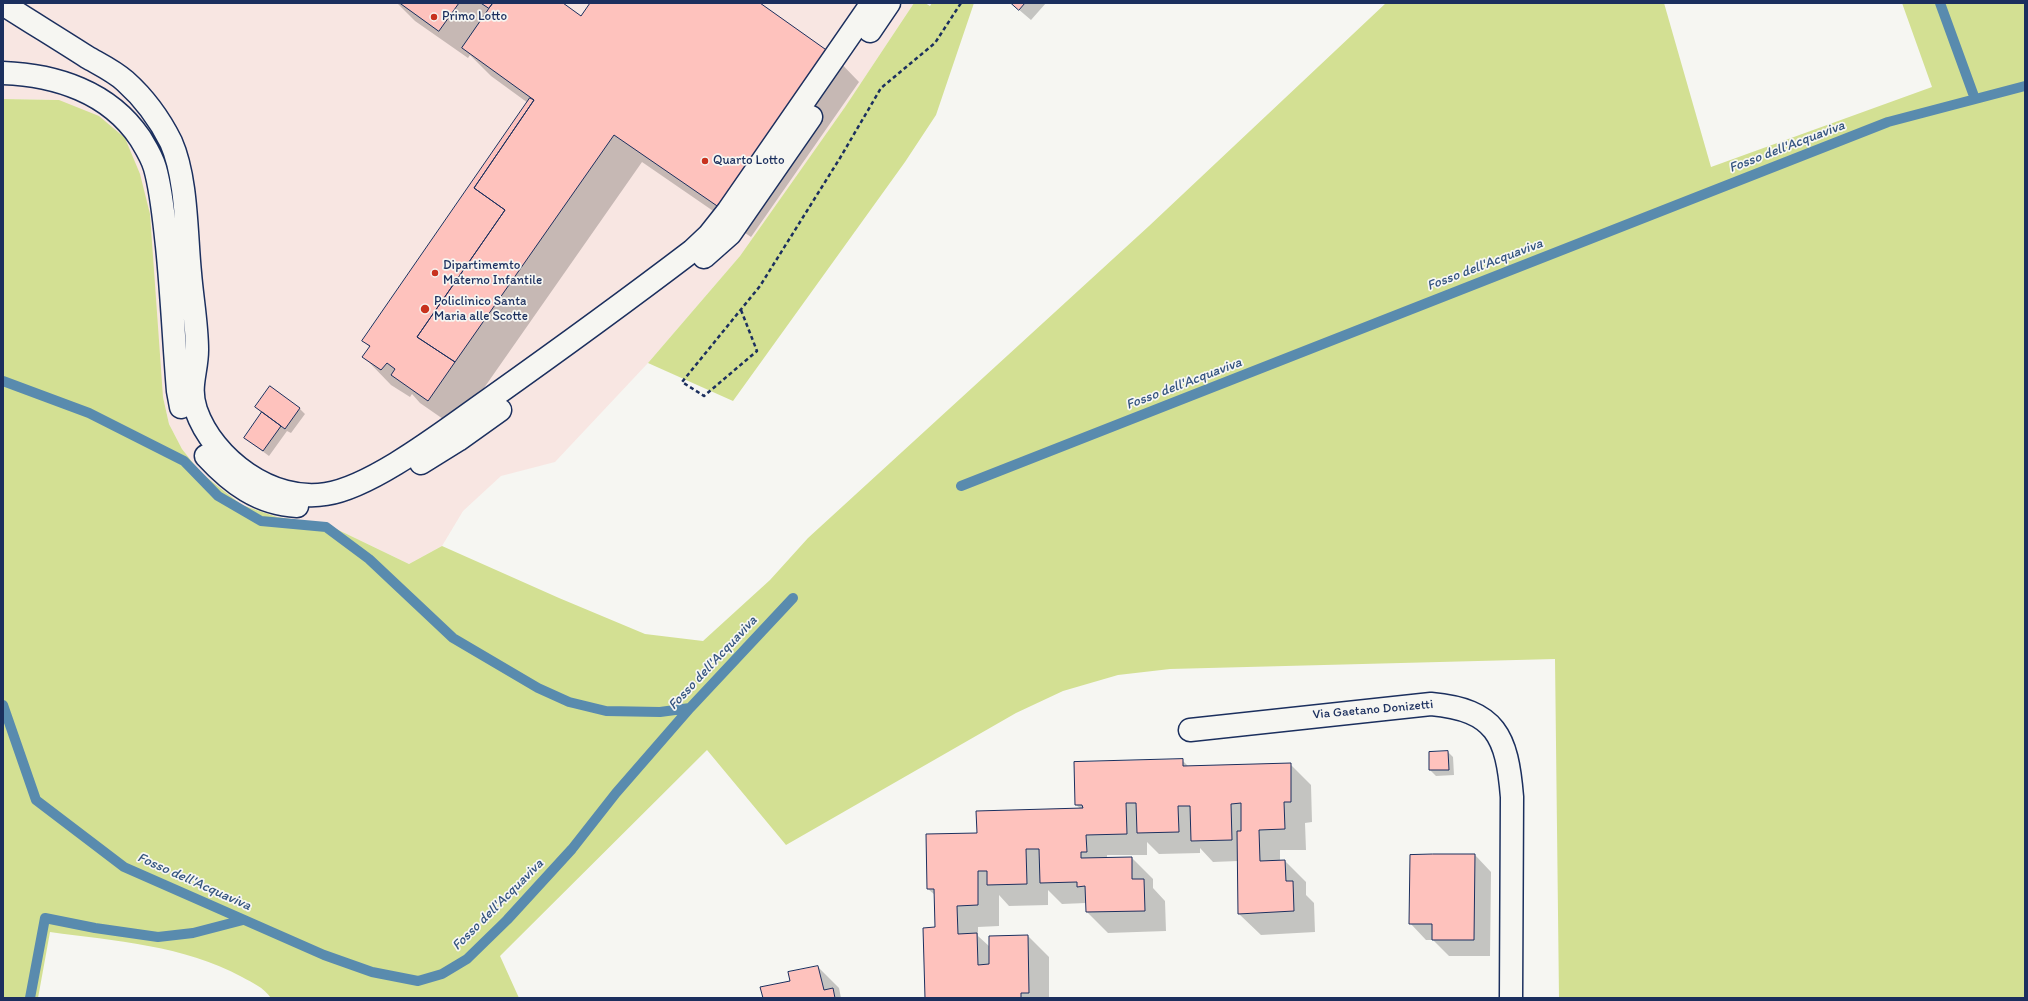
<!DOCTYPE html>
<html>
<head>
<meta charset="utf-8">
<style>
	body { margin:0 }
	#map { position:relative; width:2028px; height:1001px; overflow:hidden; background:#f6f6f2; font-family:Itim,sans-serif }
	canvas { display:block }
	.frame { position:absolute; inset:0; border:4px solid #1b2f5e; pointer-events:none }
</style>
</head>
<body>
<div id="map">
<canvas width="2028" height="1001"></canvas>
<div class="frame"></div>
</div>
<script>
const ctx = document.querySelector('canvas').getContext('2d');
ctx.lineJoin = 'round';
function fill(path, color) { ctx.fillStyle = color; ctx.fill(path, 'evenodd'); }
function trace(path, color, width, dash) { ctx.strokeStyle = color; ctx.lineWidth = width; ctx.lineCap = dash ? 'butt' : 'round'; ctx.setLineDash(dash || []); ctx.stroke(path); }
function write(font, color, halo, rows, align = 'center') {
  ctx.font = font + ' Itim,sans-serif'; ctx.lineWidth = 3.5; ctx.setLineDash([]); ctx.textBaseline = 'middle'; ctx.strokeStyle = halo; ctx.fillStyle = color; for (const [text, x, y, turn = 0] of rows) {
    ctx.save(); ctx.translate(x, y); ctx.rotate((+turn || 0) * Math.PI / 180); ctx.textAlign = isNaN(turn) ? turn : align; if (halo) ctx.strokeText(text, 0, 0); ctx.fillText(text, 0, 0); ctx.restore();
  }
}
fill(new Path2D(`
	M3,3H914L845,107L740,256L648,363L555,462L501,476L463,511L442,546L409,564L326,524L277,517L242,505L201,473L182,449L169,424L163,397L59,100L3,99Z`), '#f8e6e2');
fill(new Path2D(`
	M914,3H925L930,6L932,3H974L936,115L905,162L733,401L648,363L740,256L845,107Z
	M1386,3H1664L1711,167L1932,87L1902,3H2025V998H1559L1555,659L1170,669L1118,675L1063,691L1016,713L786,845L707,750L500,956L519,998H271C263,987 253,983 242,977C183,945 115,941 50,932L38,998H3V99L59,100L99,116L125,138L140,174L150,214L163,397L169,424L182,449L201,473L242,505L277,517L326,524L409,564L442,546L559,598L645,634L703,641L770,580L808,538L1149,226Z`), '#d3e093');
fill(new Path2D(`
	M397,3H561L581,17L591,3H759L832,54L859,82L751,237L642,162L456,428L420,403L412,394L410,397L391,385L364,357L370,348L364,341L528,103L491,76L470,55L468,58L415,21Z
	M1011,3H1046L1031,20Z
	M256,407L299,408L305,414L291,433L287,431L269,456L245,438L263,413Z
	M1448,752L1453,757L1454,775L1436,776L1430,770V753Z
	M1182,760L1189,767L1290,764L1311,785L1312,822L1305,823L1306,850H1280V861H1285L1306,882V895L1314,903L1315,932L1261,935L1239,914L1238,861L1213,862L1200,848V853L1159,854L1147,842V855H1107V859L1132,858L1153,879V888L1165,901L1166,931L1108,933L1087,912L1086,903L1062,904L1048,890V905L1009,906L999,895V926L978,927V936L990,947L1028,936L1049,957V998H926L936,928L935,895L928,889L978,834L1081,809L1076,805Z
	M1475,855L1491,872L1490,956H1449L1433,940H1426L1410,923Z
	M818,967L839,988L841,998H764Z`), '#0003');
trace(new Path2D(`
	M1940,3L1975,99
	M3,381L89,413L184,461L218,496L261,521L326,527L369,559L453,638L538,688L569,702L606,711L660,712L690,708
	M961,486L1888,122L2025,86
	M3,705L36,800L124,867L324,955L372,972L418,981L442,974L467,959L507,920L572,849L616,793L690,708L793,598
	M30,998L45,918L95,928L158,937L193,933L243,920`), '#598bae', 10);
const building = new Path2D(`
	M400,3H459L439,31Z
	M481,3H493L489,8Z
	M493,3H563L581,16L590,3H760L832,54L723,210L614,135L455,362L417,337L505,210L474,188L534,100L462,48Z
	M1011,3H1025L1019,10Z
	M530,98L534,100L474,188L505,210L417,337L455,362L428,401L391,375L395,369L387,363L381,370L362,357L370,346L362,341Z
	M270,386L300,408L285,429L255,407Z
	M262,412L281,426L263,451L244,438Z
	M1448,751L1449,770H1429V752Z
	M1183,759V766L1291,763V802H1284L1285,829L1259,830L1260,861L1285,860L1286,881H1293L1294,911L1238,914L1237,831H1241V803L1231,804L1232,840L1191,841L1190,806H1178L1179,832L1137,833L1136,803H1126L1127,834L1086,835L1087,852H1081V858L1132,857V879H1144L1145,911L1086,912L1085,886L1077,887V882L1040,883L1039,849H1026L1027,884L987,885V871H978V905L957,906L958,934L977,933L978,965L989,964V936L1028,935L1029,993H1021V998H925L923,928L935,927L934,889H927L926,834L977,833L976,811L1083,808L1082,805H1075L1074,762Z
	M1433,854H1475L1474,940H1432V924H1409L1410,855Z
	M818,966L824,990L833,988L835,998H763L760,987L790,981L788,972Z`);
fill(building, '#fec2bd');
trace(building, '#1b2f5e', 1);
const minor = new Path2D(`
	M3,4C31,22 59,39 87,57C99,64 114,71 125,81C143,97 160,120 171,142C187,178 186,233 190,273C192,298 197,325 197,350C197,372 188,387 196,410C213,459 272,503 326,494C373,487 447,429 487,401C556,352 625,302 692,251L709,235L728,211L872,3
	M870,31L889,3
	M3,73C56,75 109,92 140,138C146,148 152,157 155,168C162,193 164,220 167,246C172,294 174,343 178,391L181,407
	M704,257L730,234L811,117
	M206,456C231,483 258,504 297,506
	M421,463L458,440L500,410
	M1190,730L1431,704C1496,710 1507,736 1512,797L1511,998`);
trace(minor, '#1b2f5e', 25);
trace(new Path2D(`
	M741,310L757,351L704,396L682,382L760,286L840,158L881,88L935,43L961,3`), '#1b2f5e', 2.5, [4, 3]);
trace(minor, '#f6f6f2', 22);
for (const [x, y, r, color] of [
	[434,17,4,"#c8321e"],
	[705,161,4,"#c8321e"],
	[435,273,4,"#c8321e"],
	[425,309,5,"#c8321e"]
]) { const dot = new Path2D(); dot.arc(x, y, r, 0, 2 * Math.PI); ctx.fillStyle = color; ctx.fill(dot); trace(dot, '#f6f6f2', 1.5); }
write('13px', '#1b2f5e', '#f6f6f2', [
	["Primo Lotto",442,17],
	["Quarto Lotto",713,161],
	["Dipartimemto",443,266],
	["Materno Infantile",443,281],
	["Policlinico Santa",434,302],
	["Maria alle Scotte",434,317]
], 'left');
write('13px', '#1b2f5e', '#f6f6f2', [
	["Via Gaetano Donizetti",1373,710,-5]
]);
write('italic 14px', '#355580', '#f6f6f2', [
	["Fosso dell'Acquaviva",1787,147,-21],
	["Fosso dell'Acquaviva",1485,265,-21],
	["Fosso dell'Acquaviva",1184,384,-21],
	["Fosso dell'Acquaviva",713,663,-47],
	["Fosso dell'Acquaviva",194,882,24],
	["Fosso dell'Acquaviva",498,905,-45]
]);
</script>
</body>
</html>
